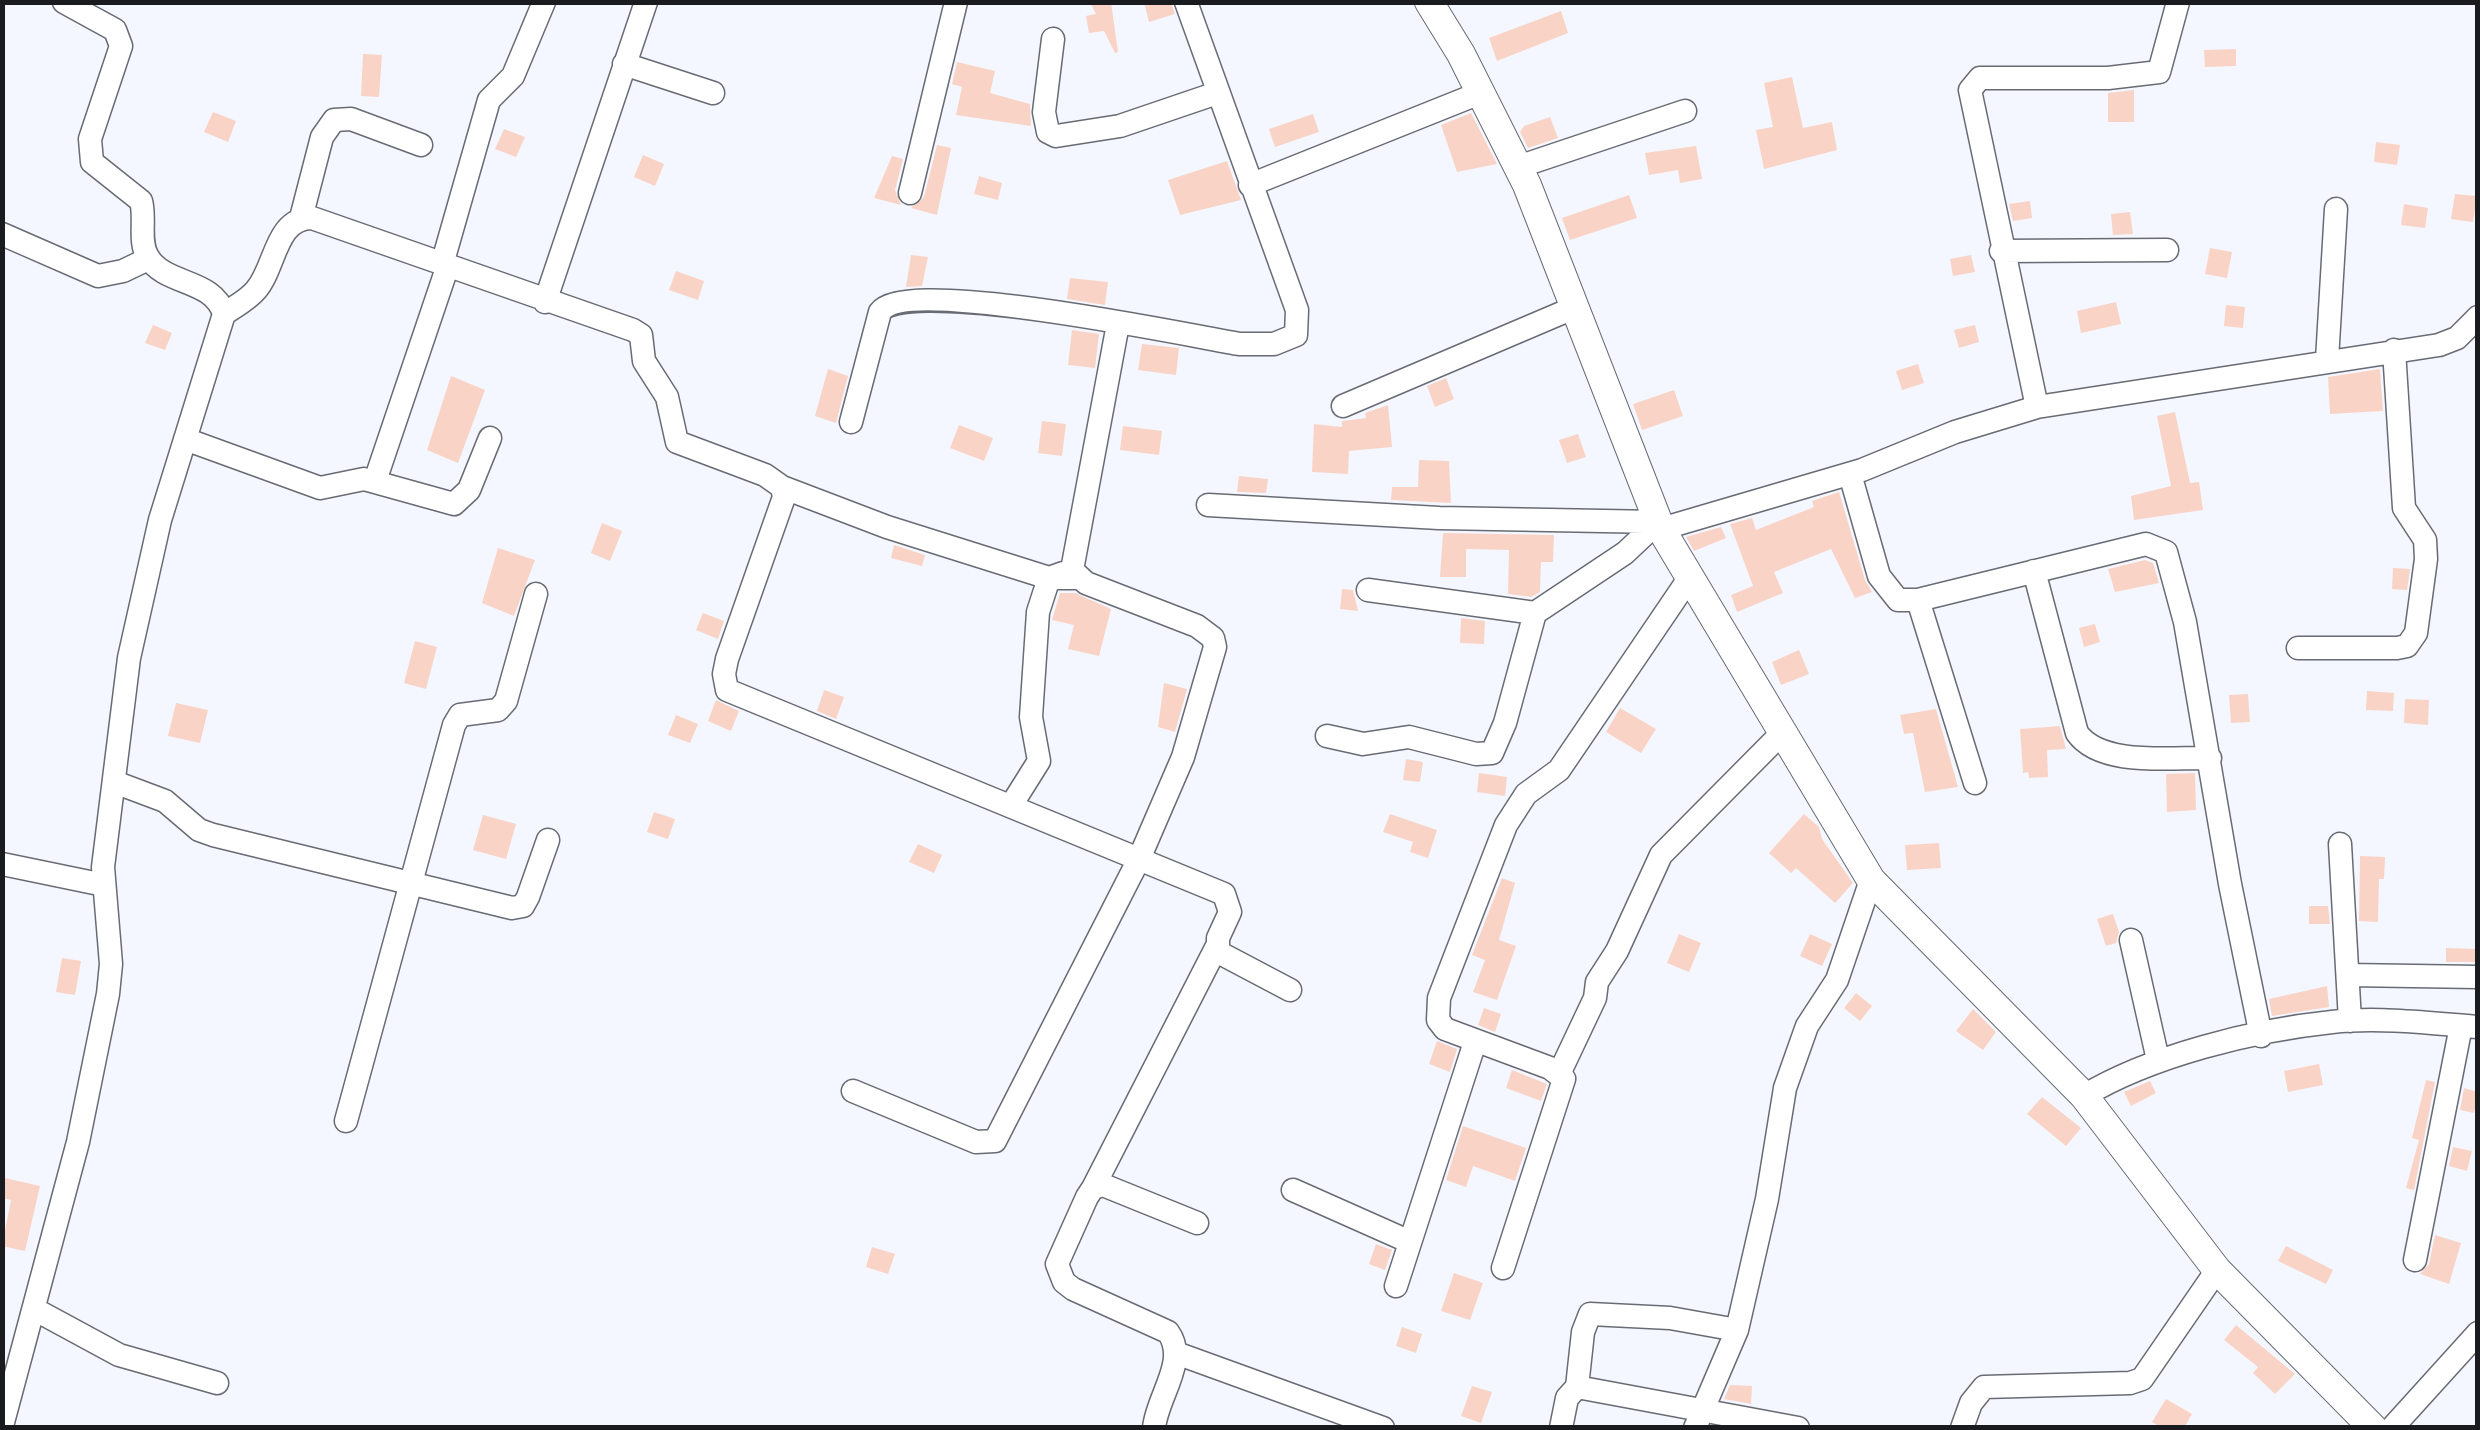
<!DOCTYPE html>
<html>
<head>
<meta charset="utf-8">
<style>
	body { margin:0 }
	#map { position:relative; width:2480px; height:1430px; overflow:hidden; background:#f4f7ff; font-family:"Nunito Sans",sans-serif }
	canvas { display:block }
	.frame { position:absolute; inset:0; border:5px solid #1a1b1e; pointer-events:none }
</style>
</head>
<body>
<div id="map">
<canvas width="2480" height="1430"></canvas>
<div class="frame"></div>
</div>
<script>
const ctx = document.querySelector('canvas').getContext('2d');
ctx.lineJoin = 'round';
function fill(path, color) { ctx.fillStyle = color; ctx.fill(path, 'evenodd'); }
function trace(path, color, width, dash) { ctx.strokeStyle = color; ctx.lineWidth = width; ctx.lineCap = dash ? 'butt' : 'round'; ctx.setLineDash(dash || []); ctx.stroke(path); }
fill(new Path2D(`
	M1090,2H1111L1118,52L1115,53L1104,31L1089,33L1086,16L1096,14Z
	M1144,2H1171L1175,14L1149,22Z
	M1561,11L1568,33L1497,61L1489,38Z
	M2236,49V66L2205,67L2204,50Z
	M363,54L382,55L379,97L361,96Z
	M957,62L995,71L990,93L1030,104L1031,126L956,115L962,87L952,84Z
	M1792,77L1803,128L1832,122L1837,150L1764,169L1756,130L1773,127L1764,83Z
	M2134,90V122H2108V93Z
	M213,112L236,121L228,142L204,132Z
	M1471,113L1497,164L1457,172L1441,125Z
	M1313,114L1319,132L1275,147L1269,129Z
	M1550,117L1558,138L1528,148L1520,132L1524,126Z
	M504,129L525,137L516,157L495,149Z
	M2376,142L2400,145L2397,165L2374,162Z
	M937,145L951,148L937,215L911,208L924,197Z
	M1696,146L1702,179L1680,183L1678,170L1649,175L1645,153Z
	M643,155L664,164L655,186L634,177Z
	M892,156L903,159L895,190L901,205L874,198Z
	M1227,161L1241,200L1180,215L1168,180Z
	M979,176L1002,183L998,200L974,194Z
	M2455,194L2477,196L2473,222L2451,219Z
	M1629,195L1637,218L1570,240L1562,218Z
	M2030,201L2032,218L2013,221L2009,204Z
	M2404,204L2428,208L2425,228L2401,225Z
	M2130,212L2133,234L2113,235L2111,214Z
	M2210,248L2232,252L2227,278L2205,274Z
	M911,255L928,257L922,286L906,287Z
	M1971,255L1975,272L1953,276L1950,259Z
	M676,271L704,281L698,300L669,290Z
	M1070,278L1108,282L1105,305L1067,299Z
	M2116,302L2121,324L2081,333L2077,311Z
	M2226,305L2245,307L2243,328L2224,326Z
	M153,325L172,333L165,350L145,343Z
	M1975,325L1979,342L1959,348L1954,330Z
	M1072,330L1099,334L1095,368L1068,365Z
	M1142,344L1179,348L1176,375L1138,370Z
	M1918,364L1924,383L1902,390L1896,371Z
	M828,369L848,376L836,423L815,416Z
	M2380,369L2383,411L2330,414L2328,377Z
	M451,376L485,390L458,463L427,450Z
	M1446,378L1454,399L1435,407L1427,386Z
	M1674,390L1683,416L1642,430L1633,404Z
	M1388,405L1392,447L1349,451L1348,474L1312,472L1314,424L1342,427V421L1366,418L1365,413Z
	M2175,412L2190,483L2199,482L2203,510L2134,520L2131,496L2171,486L2157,416Z
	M1042,421L1066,424L1062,456L1038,453Z
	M959,425L993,438L984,461L950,448Z
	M1123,426L1162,431L1159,455L1120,450Z
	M1578,434L1586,457L1567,463L1559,440Z
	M1419,460L1449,461L1451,503L1391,500L1392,487H1418Z
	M1239,476L1268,479L1266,493L1237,492Z
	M1839,492L1865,580L1872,592L1855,598L1831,549L1774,572L1783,593L1737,612L1731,595L1753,586L1730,524L1752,518L1756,530L1814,507L1812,501Z
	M602,523L622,531L610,561L591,553Z
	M1721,527L1726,538L1694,551L1686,537Z
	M1443,533L1554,535L1553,562H1541L1540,592L1531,597L1508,594L1509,550L1466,549V577H1440Z
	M894,545L925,555L922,566L891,558Z
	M498,548L535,560L514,616L482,603Z
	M2145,560L2153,563L2159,583L2115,592L2108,569Z
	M2393,568L2410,569L2407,590L2392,589Z
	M1342,589L1353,590L1358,611L1340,609Z
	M1060,593H1075L1111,609L1099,656L1068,649L1074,625L1052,620Z
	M703,613L724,621L718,639L696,630Z
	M1461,618L1485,621L1484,644L1460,643Z
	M2095,624L2100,642L2084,647L2079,628Z
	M415,641L437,647L426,689L404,683Z
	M1799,650L1809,674L1781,685L1772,662Z
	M1164,683L1187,689L1175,732L1158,727Z
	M824,690L844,697L836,719L817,711Z
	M2367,691L2394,693L2393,711L2366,710Z
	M2248,694L2250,722L2231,723L2229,695Z
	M2405,699L2429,700L2428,725L2404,723Z
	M716,700L739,711L731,731L708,721Z
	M176,703L208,710L200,743L168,736Z
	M1620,708L1656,729L1641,753L1606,732Z
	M1936,709L1958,787L1925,792L1913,733L1904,734L1900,715Z
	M676,715L698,724L690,743L668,735Z
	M2060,726L2066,749L2047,750L2048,777L2029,778L2028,772L2023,773L2020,729Z
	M1406,759L1423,762L1420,782L1403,780Z
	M1479,773L1507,777L1505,796L1477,792Z
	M2195,773L2196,810L2167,812L2166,774Z
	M654,812L675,819L668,839L647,832Z
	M1390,814L1437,830L1428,858L1410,852L1413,842L1383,832Z
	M1804,814L1819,827L1822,839L1853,883L1835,903L1796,868L1791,873L1769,853Z
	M483,815L516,824L506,859L473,850Z
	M1939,843L1941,868L1907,870L1905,845Z
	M918,844L942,855L934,873L909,862Z
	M2360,856L2385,857L2384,879H2379L2378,922L2359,921Z
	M1502,878L1515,883L1499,940L1516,946L1497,1000L1473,992L1485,960L1472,955Z
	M2309,906H2328L2330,924H2309Z
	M2113,914L2119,932L2116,943L2106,946L2097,919Z
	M1679,934L1701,943L1689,972L1667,963Z
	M1810,934L1832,944L1822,966L1800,956Z
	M2446,948L2476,949V962H2446Z
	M62,958L81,961L75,995L56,992Z
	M2327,986L2329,1007L2272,1016L2269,999Z
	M1856,993L1872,1006L1860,1021L1844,1008Z
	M1484,1008L1501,1014L1495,1032L1478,1025Z
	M1973,1009L1996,1032L1983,1050L1956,1031Z
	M1437,1041L1457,1049L1450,1072L1429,1064Z
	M2319,1064L2323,1085L2288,1092L2284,1071Z
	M1512,1070L1547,1084L1541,1101L1506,1088Z
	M2426,1080L2435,1082L2414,1190L2406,1188L2419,1140L2412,1138Z
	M2150,1081L2156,1093L2131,1106L2124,1092Z
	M2464,1088L2478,1092L2474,1113L2460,1110Z
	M2042,1097L2081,1128L2066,1146L2027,1114Z
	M1463,1126L1526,1148L1515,1181L1473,1166L1466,1187L1446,1180Z
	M2453,1147L2472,1151L2467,1171L2449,1166Z
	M5,1178L40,1186L25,1251L2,1246L11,1200L2,1198Z
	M2435,1235L2461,1243L2449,1284L2420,1274L2429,1264Z
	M1376,1244L1392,1250L1385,1270L1369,1264Z
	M2286,1246L2333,1270L2326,1284L2278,1261Z
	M872,1247L895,1254L888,1274L866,1267Z
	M1454,1273L1483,1283L1470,1320L1441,1311Z
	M2236,1325L2295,1374L2275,1394L2253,1373L2258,1367L2224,1340Z
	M1402,1327L1422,1334L1416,1353L1396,1346Z
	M1730,1385L1752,1386L1751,1404L1724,1399Z
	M1472,1386L1492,1392L1481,1423L1461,1416Z
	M2166,1399L2192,1414L2184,1428H2162L2152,1422Z`), '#f9d4c6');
const minor = new Path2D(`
	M1053,39L1044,112L1048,132L1056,136L1120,126L1217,93
	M624,64L713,93
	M1518,167L1685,111
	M1250,185L1480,93
	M910,193L956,2
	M301,218L322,137L334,120L351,119L421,145
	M2,234L98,276L123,271L148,259
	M2001,251L2167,250
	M545,302L646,2
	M224,314C234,307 248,300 256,290C276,267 275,218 312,218L633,330L641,335L644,361L667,397L677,442L765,475L782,487L784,497L727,659L724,674L727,690L1224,894L1230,912L1218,938V952L1290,990
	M2327,360L2336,209
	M1343,406L1571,309
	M2037,407L1970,90L1980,78H2108L2159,72L2178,2
	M851,422L880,312C905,276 1187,335 1239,344H1274L1296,335L1297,310L1186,2
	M185,439L320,488L364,479L454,504L469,490L490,438
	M1850,474L1879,576L1898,600H1918L2146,544L2166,552L2185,622L2230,884L2261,1036
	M375,481L446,271L443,261L489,100L513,76L544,2
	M782,487L887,527L1049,578H1076
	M1208,505L1439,518L1658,522
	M1661,529L1862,470L1955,432L2037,407L2439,345L2457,338L2478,317
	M2034,571L2077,733C2101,767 2172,757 2210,758
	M1368,590L1535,613L1625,553L1658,522
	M1918,600L1975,783
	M2298,648H2397L2407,646L2416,633L2426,559L2425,540L2404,508L2394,350
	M1327,736L1363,744L1409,737L1476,754L1492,753L1505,723L1535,613
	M117,783L165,801L199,830L213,835L512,908L523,906L528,897L548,840
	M1012,804L1039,761L1031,717L1038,612L1049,578L1063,573
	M2340,844L2350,1021
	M2,864L104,885
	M2131,940L2158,1060
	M2348,975L2478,977
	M1560,1072L1595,998L1597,982L1617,951L1661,855L1782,733
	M853,1091L976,1142L995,1141L1139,859L1183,757L1215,647L1213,638L1197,626L1086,583L1072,570L1118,324
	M2084,1096C2150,1056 2254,1030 2332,1022C2379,1017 2430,1023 2478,1027
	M346,1121L454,725L460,715L498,710L506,701L536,594
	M1093,1188L1217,946
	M1293,1190L1410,1242
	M2415,1260L2461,1026
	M1503,1268L1564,1079L1550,1068L1445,1029L1438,1020L1439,998L1506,825L1526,794L1559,770L1690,577
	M1396,1286L1475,1042
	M34,1309L119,1355L217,1383
	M1176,1353L1383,1428
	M1577,1387L1583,1332L1590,1314L1670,1318L1737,1330
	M2,1426L78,1142L108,994L111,964L103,867L129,658L160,520L224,314C213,278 165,286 148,257C138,242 146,218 141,201L92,162L90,139L121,46L115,30L64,2
	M1154,1428C1157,1396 1189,1361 1168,1332L1073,1289L1064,1282L1057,1264L1087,1197L1093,1188L1103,1185L1197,1223
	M1561,1428L1567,1398L1577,1387L1798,1428
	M1695,1428L1737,1330L1767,1199L1785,1088L1807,1026L1837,980L1871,880
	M1962,1428L1971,1403L1984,1387L2130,1383L2142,1379L2217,1270
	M2392,1428L2478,1333`);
const tertiary = new Path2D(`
	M1429,2L1461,54L1527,185L1661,529L1871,880L2084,1096L2217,1270L2373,1428`);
trace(minor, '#686b73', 25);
trace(tertiary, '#686b73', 30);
trace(minor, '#fff', 22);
trace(tertiary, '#fff', 28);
</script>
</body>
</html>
